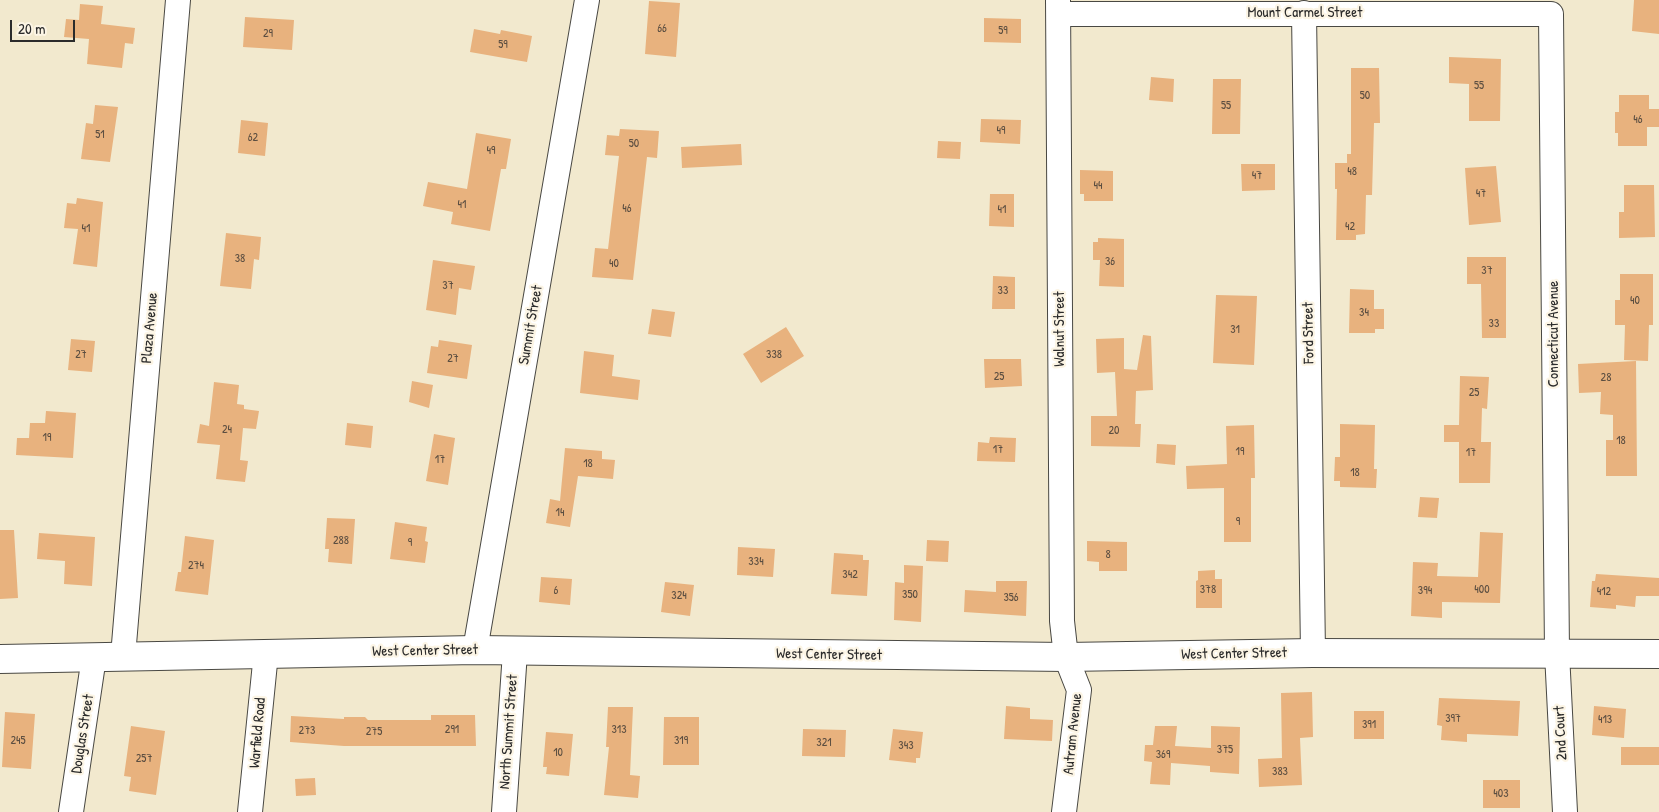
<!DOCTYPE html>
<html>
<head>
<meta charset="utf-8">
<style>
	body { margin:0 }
	#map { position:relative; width:1659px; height:812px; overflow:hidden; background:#f2e9ce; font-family:"Patrick Hand",sans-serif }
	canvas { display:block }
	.scale { position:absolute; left:10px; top:20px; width:65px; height:22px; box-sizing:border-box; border:2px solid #2b2b2b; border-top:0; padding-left:6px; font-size:15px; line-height:18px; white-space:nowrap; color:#2b2b2b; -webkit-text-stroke:4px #fcf5e5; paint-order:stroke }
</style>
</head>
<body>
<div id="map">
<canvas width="1659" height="812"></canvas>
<div class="scale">20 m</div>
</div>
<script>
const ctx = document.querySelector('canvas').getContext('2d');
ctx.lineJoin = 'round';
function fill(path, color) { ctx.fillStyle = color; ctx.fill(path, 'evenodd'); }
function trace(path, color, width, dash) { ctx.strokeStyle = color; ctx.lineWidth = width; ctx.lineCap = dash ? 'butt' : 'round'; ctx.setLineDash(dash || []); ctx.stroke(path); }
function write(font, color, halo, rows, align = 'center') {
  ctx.font = font + ' "Patrick Hand",sans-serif'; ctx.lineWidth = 4.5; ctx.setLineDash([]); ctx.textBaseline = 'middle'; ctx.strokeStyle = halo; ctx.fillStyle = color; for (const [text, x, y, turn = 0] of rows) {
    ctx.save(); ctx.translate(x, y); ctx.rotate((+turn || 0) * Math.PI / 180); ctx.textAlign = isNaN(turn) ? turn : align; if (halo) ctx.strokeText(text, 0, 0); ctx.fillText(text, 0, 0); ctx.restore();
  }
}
fill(new Path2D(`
	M1634,0H1659V34L1632,31Z
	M649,1L680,3L676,57L645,54Z
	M80,4L103,6L101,24L135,28L133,44L125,43L122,68L87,64L89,39L64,37L66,19L79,20Z
	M245,17L294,20L292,50L243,47Z
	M984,18L1021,19V43L984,42Z
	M474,29L500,34L501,30L532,36L527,62L470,52Z
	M1449,57L1501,59L1500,121H1469V84L1449,83Z
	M1351,68H1379L1380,123H1374L1372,195H1366L1365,234L1356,235V240H1336L1337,189H1335V163H1347V154H1351Z
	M1151,77L1174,79L1173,102L1149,100Z
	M1213,79H1241L1240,134H1212Z
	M1619,95H1649V109H1659V127H1647V146H1618V133H1615V112H1619Z
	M95,105L118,107L110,162L81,159L86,123L93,124Z
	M981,119L1021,120L1020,144L980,142Z
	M241,120L268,123L265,156L238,153Z
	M620,129L659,131L657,158L647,157L633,280L592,277L595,248L608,249L619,156L605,155L607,135L619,136Z
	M476,133L511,139L506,169H501L490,231L451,224L453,212L423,206L428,182L467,189Z
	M938,141L961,142L960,159L937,158Z
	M741,144L742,165L682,168L681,147Z
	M1241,164H1275V190L1242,191Z
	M1496,166L1501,222L1469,225L1465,168Z
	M1080,170L1113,171V201H1084V194H1080Z
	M1624,185H1654L1655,237L1619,238V212H1624Z
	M990,194H1014V227L989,226Z
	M77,198L103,202L97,267L73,264L78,229L64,228L67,203L76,204Z
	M226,233L261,237L259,260L254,259L251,289L220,286Z
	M1098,238L1124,239V287L1099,286L1100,260H1093V242H1098Z
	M1467,257H1506V338H1482L1481,284H1467Z
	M433,260L475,266L471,290L459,288L456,315L426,310Z
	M1620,274H1653V325H1649L1648,361L1624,360L1625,325H1615V300H1620Z
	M993,276L1015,277V309H992Z
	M1350,289L1374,290V309H1384V329H1375V333H1349Z
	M1216,295L1257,296L1254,365L1213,363Z
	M652,309L675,312L671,337L648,334Z
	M786,327L804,356L761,383L743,354Z
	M1143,335L1151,336L1153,390L1136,391L1135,424H1141L1140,447L1091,446V416H1117L1115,372L1097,373L1096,339L1124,338V369L1137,370Z
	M71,339L95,341L92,372L68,370Z
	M439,340L472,345L467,379L427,373L431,346L438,347Z
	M584,351L614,355L612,376L640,380L638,400L580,393Z
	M984,359H1021L1022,386L985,388Z
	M1636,361L1637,476H1606V440H1613V415L1600,414L1601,392L1579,393L1578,364Z
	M1460,376L1489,377L1487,409L1482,408L1481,442H1491L1490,483H1459V442H1444V425H1459Z
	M412,381L433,385L429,408L409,402Z
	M214,382L239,385L237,404L244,405V409L259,411L256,429L243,428L240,460L248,461L245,482L216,479L220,445L197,443L200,424L209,426Z
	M46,411L76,413L73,458L16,455L17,438H29L30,423H45Z
	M347,423L373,426L371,448L345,445Z
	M1340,424L1375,425L1374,469H1377L1376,488L1340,487V481H1334L1335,457H1340Z
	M1254,425L1255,478H1251V542H1224V488L1187,489L1186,466L1227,464L1226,426Z
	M434,434L455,438L448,485L426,481Z
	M990,437L1016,438L1015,462L977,461L978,442L989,443Z
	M1157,444L1176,445L1175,465L1156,463Z
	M565,448L602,451V459L615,460L613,479L578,476L570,527L546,523L550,499L560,501Z
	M1420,497L1439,498L1437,518L1418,517Z
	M327,518L355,519L352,564L328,562L329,549H325Z
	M395,522L427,527L425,541L428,542L425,563L390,559Z
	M0,530H14L18,598L0,599Z
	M1480,532L1503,533L1500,603L1442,602V618L1411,616L1413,562L1438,563L1437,576L1478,577Z
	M39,533L95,537L92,586L64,584L65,561L37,559Z
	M185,536L214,540L208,595L175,591L178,572H181Z
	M927,540L949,541L948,562L926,561Z
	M1087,541L1127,542V571H1099V562L1087,561Z
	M738,547L775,549L773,577L737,575Z
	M834,553L863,555V560H869L867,596L831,594Z
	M904,565L923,566L921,622L894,620L895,582L904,583Z
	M1215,570V579H1222V608H1196V581L1198,580V571Z
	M1596,574L1659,578V596H1636L1635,607L1616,605V609L1590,607L1592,581H1595Z
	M541,577L572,579L570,605L539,602Z
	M996,581H1027L1026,616L964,612L965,590L996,592Z
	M665,582L694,585L690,616L661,612Z
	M1312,692L1313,737L1300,738L1302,785L1259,787L1258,759L1282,758L1281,693Z
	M1439,698L1520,701L1518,736L1467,734V742L1441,740L1442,726L1437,725Z
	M1006,706L1030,708V719L1053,720L1052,741L1004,739Z
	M1594,706L1626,709L1624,738L1592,735Z
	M608,707H633L630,775L640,776L638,798L604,795L609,747H606Z
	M1354,711H1384V739H1354Z
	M5,712L35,714L31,769L2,767Z
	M431,715H475L476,746H344L290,742L291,716L344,719V717H365L368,720H431Z
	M664,717H699V765H663Z
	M131,726L165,731L156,795L129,791L131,777L124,776Z
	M1155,726H1177L1175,746L1211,748V726L1240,727L1239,774L1210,772V766L1171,763L1170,785L1150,784L1152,762L1144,761L1145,745H1153Z
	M803,729L846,730L845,757L802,756Z
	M893,729L923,732L920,758H916V763L889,760Z
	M546,732L573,734L569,776L546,774L547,767H543Z
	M1621,747H1659V765H1621Z
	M315,778L316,795L296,796L295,779Z
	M1483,780H1520V808H1483Z`), '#e8b27e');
const minor = new Path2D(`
	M1058,0L1062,621L1066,657L1079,690L1064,812
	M1304,13L1313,653
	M1059,14H1551L1557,653L1565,812
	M475,650L587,0
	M123,656L178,0
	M71,812L94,657
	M250,812L266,653
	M504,812L515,652`);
const tertiary = new Path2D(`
	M0,659L475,650L1066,657L1313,653L1659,654`);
trace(minor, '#494843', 26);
trace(tertiary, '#494843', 30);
trace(minor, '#fff', 24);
trace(tertiary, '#fff', 28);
write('12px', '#5a4d40', null, [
	["66",662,29],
	["59",1003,31],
	["29",268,34],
	["59",503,45],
	["55",1479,86],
	["50",1365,96],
	["55",1226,106],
	["46",1638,120],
	["49",1001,131],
	["51",100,135],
	["62",253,138],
	["50",634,144],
	["49",491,151],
	["48",1352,172],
	["47",1257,176],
	["44",1098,186],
	["47",1481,194],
	["41",462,205],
	["46",627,209],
	["41",1002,210],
	["42",1350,227],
	["41",86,229],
	["38",240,259],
	["36",1110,262],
	["40",614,264],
	["37",1487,271],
	["37",448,286],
	["33",1003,291],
	["40",1635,301],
	["34",1364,313],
	["33",1494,324],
	["31",1235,330],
	["27",81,355],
	["338",774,355],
	["27",453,359],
	["25",999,377],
	["28",1606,378],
	["25",1474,393],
	["24",227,430],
	["20",1114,431],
	["19",47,438],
	["18",1621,441],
	["17",998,450],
	["19",1240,452],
	["17",1471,453],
	["17",440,460],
	["18",588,464],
	["18",1355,473],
	["14",560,513],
	["9",1238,522],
	["288",341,541],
	["9",410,543],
	["8",1108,555],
	["334",756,562],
	["274",196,566],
	["342",850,575],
	["378",1208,590],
	["400",1482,590],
	["6",556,591],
	["394",1425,591],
	["412",1604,592],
	["350",910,595],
	["324",679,596],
	["356",1011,598],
	["397",1453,719],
	["413",1605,720],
	["391",1369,725],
	["291",452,730],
	["313",619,730],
	["273",307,731],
	["275",374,732],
	["245",18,741],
	["319",681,741],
	["321",824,743],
	["343",906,746],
	["375",1225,750],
	["10",558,753],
	["369",1163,755],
	["257",144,759],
	["383",1280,772],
	["403",1501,794]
]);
write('15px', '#2b2b2b', '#fcf5e5', [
	["Mount Carmel Street",1305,13],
	["Summit Street",531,325,-80],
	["Plaza Avenue",150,328,-85],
	["Walnut Street",1060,329,-90],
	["Ford Street",1309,333,-91],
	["Connecticut Avenue",1554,334,-90],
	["West Center Street",425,651,-1],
	["West Center Street",1234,654,-1],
	["West Center Street",829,655,1],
	["North Summit Street",509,732,-86],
	["Warfield Road",258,733,-85],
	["2nd Court",1561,733,-93],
	["Douglas Street",83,734,-81],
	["Autram Avenue",1073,734,-84]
]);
</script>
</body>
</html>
